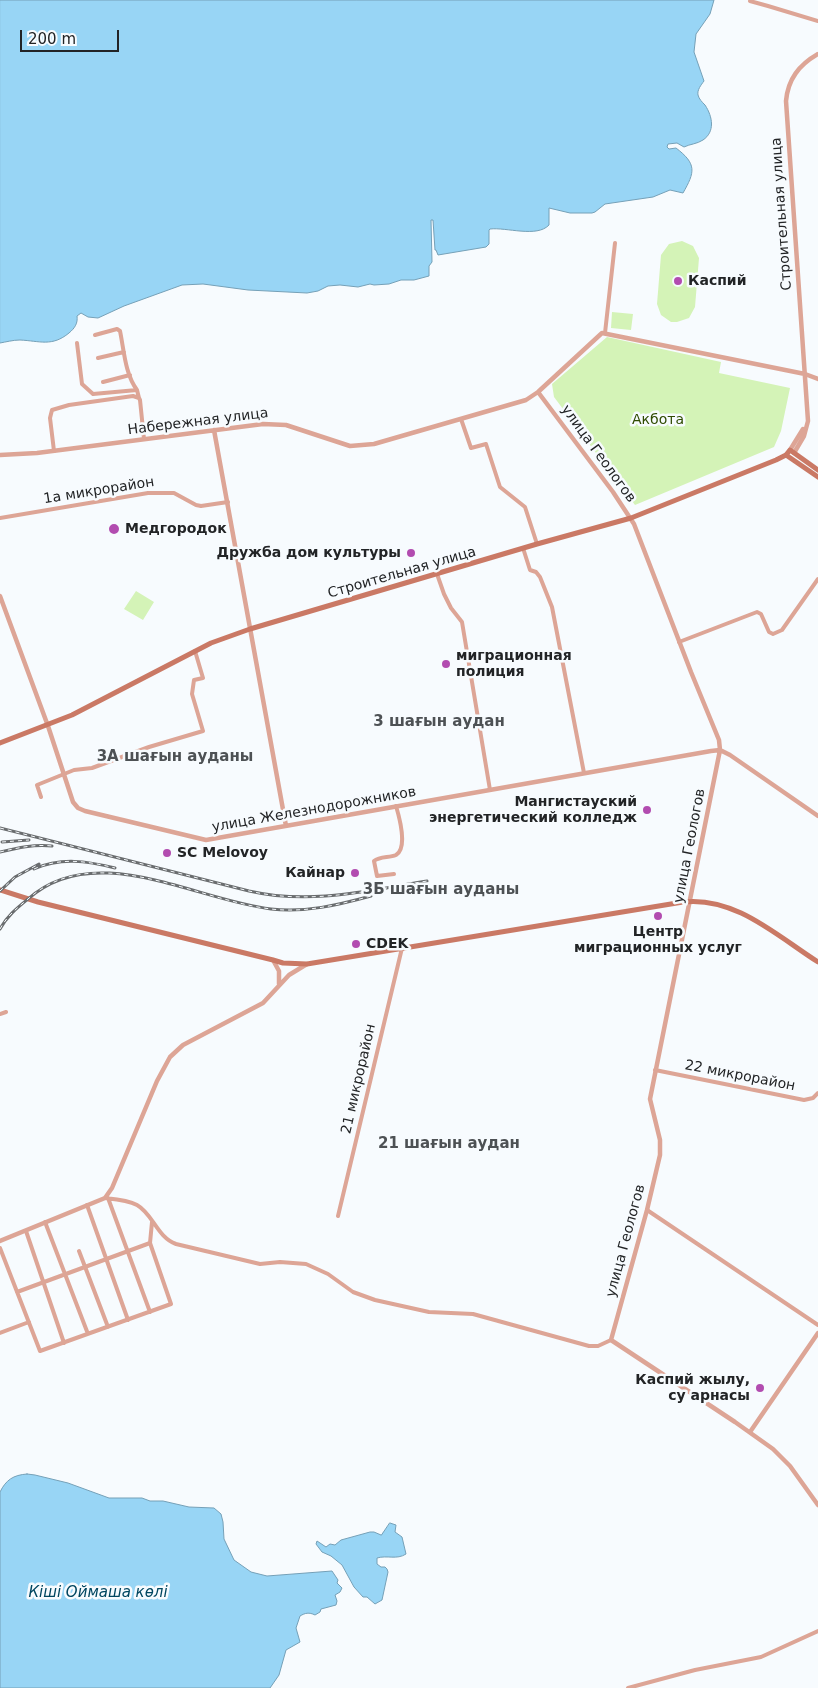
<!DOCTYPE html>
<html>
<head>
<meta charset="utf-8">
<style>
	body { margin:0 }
	#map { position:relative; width:818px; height:1688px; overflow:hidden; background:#f7fbfe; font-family:"DejaVu Sans",sans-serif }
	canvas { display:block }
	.scale { position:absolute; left:20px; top:30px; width:99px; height:22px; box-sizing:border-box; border:2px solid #222426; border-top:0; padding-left:6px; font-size:15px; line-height:18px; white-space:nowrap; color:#222426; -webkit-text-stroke:4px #f7fbfe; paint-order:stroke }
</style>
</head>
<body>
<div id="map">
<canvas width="818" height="1688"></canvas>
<div class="scale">200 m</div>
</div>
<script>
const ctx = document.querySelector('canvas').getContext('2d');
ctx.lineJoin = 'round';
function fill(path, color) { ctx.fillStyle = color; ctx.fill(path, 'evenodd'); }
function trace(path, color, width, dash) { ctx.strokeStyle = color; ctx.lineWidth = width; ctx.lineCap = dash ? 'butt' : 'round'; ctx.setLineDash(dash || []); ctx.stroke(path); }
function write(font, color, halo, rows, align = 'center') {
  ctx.font = font + ' "DejaVu Sans",sans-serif'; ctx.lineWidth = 5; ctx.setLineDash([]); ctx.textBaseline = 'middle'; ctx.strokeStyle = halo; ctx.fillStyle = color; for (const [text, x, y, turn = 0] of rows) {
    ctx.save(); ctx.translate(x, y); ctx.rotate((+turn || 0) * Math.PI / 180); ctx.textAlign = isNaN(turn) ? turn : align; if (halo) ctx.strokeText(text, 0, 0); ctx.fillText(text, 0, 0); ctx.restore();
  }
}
fill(new Path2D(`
	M682,241L693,246L699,258L695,307L689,318L677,322H671L661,315L657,304L661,255L669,244Z
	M612,312L633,314L631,330L611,328Z
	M607,337L721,362L719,373L790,388L781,431L774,447L635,505L554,397L552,384Z
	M136,591L154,602L143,620L124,609Z`), '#d4f3b7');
const water = new Path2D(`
	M0,0H714L710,14L696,34L694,52L704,81C701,85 697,90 698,95C699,99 702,102 705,105C713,117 715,132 703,140C697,144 690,144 684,147L677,143L668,144L667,147L669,149L676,148C697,164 695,172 683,193L670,190L653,197L605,204L595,212L592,213H570L549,208V225C537,238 506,227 490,229L489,230V244L486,247L438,255L436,250H435L433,220H431L432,262L429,266V276L414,280H401L389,284L374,285L370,284L358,287L340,285L328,286L318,291L307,293L248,290L203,284L182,285L124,306L98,318L88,317L81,313L77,316C78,323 75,328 69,333C52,347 40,341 20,340C13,340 6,342 0,343Z
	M27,1474L35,1475L68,1483L109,1498H142L150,1501H163L189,1507L214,1508L221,1514L223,1522L224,1539L234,1560L251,1572L267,1576L332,1571L338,1580L337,1583L342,1588L340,1592L335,1595L337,1601L336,1605L321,1609L320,1612L315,1615C309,1612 305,1613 300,1616L296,1628L300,1642L286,1650L279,1675L270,1688H0V1492C6,1480 13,1475 27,1474Z
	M390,1523L396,1525L395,1532L402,1537L406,1554C397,1560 387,1555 377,1558V1564L381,1567H385L387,1569L388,1572L382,1600L375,1604L367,1597H363L354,1587L342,1565L331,1556L322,1552L316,1544L317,1541L326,1547L330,1544L335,1545L341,1540L370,1532H374L381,1535Z`);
fill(water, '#98d5f5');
trace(water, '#75a0b7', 1);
trace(new Path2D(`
	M750,1L768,6L818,21
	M605,333L615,243
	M95,335L117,329L120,331C124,350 125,374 137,390
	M77,343L82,384L93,394L137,390L139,398
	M98,358L124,352
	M103,382L130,375
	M461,419L471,448L486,444L500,487L525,507L537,544
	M54,451L50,418L52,410L69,405L133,396L139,398L140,400L144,439
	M0,518L148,493H174L196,505L201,506L228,502
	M523,548L530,570L536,572L540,577L552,607L584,773
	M437,574L444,594L451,608L462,622L490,790
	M679,642L757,612L761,614L769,632L773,634L782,630L818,579
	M41,797L37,785L74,770L92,768L149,747L203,731L192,694L194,680L203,678L195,651
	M394,874L377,876L374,861C380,856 389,858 396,855C408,848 399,816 396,806
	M0,1014L6,1012
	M655,1070L804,1100L813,1098L818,1093
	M105,1198C115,1199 128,1200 137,1205C153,1214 157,1237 176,1244L260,1264L280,1262L306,1264L328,1274L353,1292L375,1300L429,1312L473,1314L589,1346H598L611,1340
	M108,1198L150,1312
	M87,1205L128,1320
	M647,1210L818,1325
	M338,1216L402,948
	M45,1222L88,1334
	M26,1231L64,1343
	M0,1248L40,1351L171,1304L150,1243L152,1222
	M79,1251L108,1327
	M17,1292L150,1243
	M0,1333L29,1322
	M628,1688L695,1670L761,1657L818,1631`), '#dda596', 4);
trace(new Path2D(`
	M538,392L613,492L634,524L691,672L719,740L720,750L650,1099L660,1140V1155L647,1210L611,1340L735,1422L773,1449L790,1466L818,1505
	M214,430L286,826
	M790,450L803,429
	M794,453L804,436L808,421L786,101C788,79 799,65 818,54
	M0,455L37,453L263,424L286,425L350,446L374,444L526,400L538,392L602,333L805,374L818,379
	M0,596L48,726L73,802L78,808L85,811L206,840L711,751L720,750L730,755L818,816
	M273,960L279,971V984
	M0,1241L105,1198L112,1188L157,1081L170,1057L183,1045L263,1003L289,975L307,964
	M750,1432L818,1333`), '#dda596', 4.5);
trace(new Path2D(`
	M786,455L818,477
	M0,743L72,715L211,643L250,629L537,544L631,518L776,460L786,455L790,450L818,470
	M0,890L38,902L273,960L283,963L307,964L683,902C735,896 777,936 818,962`), '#ca7965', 5);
const rail = new Path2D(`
	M0,828L249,891C310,905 366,891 427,881
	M2,842L29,840
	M0,852C17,848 34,844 52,846
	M34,869C61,857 87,861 115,868
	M0,891L15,877L39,864
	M0,929C7,916 17,908 28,899C95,839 195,900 271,909C305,913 338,905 371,896`);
trace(rail, '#6a6d6f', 3);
trace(rail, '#f7fbfe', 1, [4]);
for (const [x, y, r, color] of [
	[678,281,5,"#b24cb0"],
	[114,529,6,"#b24cb0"],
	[411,553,5,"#b24cb0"],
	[446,664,5,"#b24cb0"],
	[647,810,5,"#b24cb0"],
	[167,853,5,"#b24cb0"],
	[355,873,5,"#b24cb0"],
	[658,916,5,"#b24cb0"],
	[356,944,5,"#b24cb0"],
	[760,1388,5,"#b24cb0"]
]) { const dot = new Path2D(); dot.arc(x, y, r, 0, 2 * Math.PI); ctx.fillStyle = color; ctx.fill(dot); trace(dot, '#f7fbfe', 2); }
write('14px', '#222426', '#f7fbfe', [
	["Строительная улица",782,214,-94],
	["Набережная улица",198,422,-7],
	["улица Геологов",598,454,54],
	["1а микрорайон",99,491,-9],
	["Строительная улица",402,573,-16],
	["улица Железнодорожников",314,810,-10],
	["улица Геологов",690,846,-79],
	["22 микрорайон",740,1076,11],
	["21 микрорайон",359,1079,-77],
	["улица Геологов",626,1241,-75]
]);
write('bold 14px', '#222426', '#f7fbfe', [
	["Каспий",688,281],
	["Медгородок",125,529],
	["Дружба дом культуры",401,553,"right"],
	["миграционная",456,656],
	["полиция",456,672],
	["Мангистауский",637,802,"right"],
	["энергетический колледж",637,818,"right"],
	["SC Melovoy",177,853],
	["Кайнар",345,873,"right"],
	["Центр",658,932,"center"],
	["миграционных услуг",658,948,"center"],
	["CDEK",366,944],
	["Каспий жылу,",750,1380,"right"],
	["су арнасы",750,1396,"right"]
], 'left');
write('14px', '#2f4b01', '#f7fbfe', [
	["Акбота",658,420]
]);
write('bold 15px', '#4d5154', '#f7fbfe', [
	["3 шағын аудан",439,722],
	["3А шағын ауданы",175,757],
	["3Б шағын ауданы",441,890],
	["21 шағын аудан",449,1144]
]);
write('italic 15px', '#004660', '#f7fbfe', [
	["Кіші Оймаша көлi",98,1593]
]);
</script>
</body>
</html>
